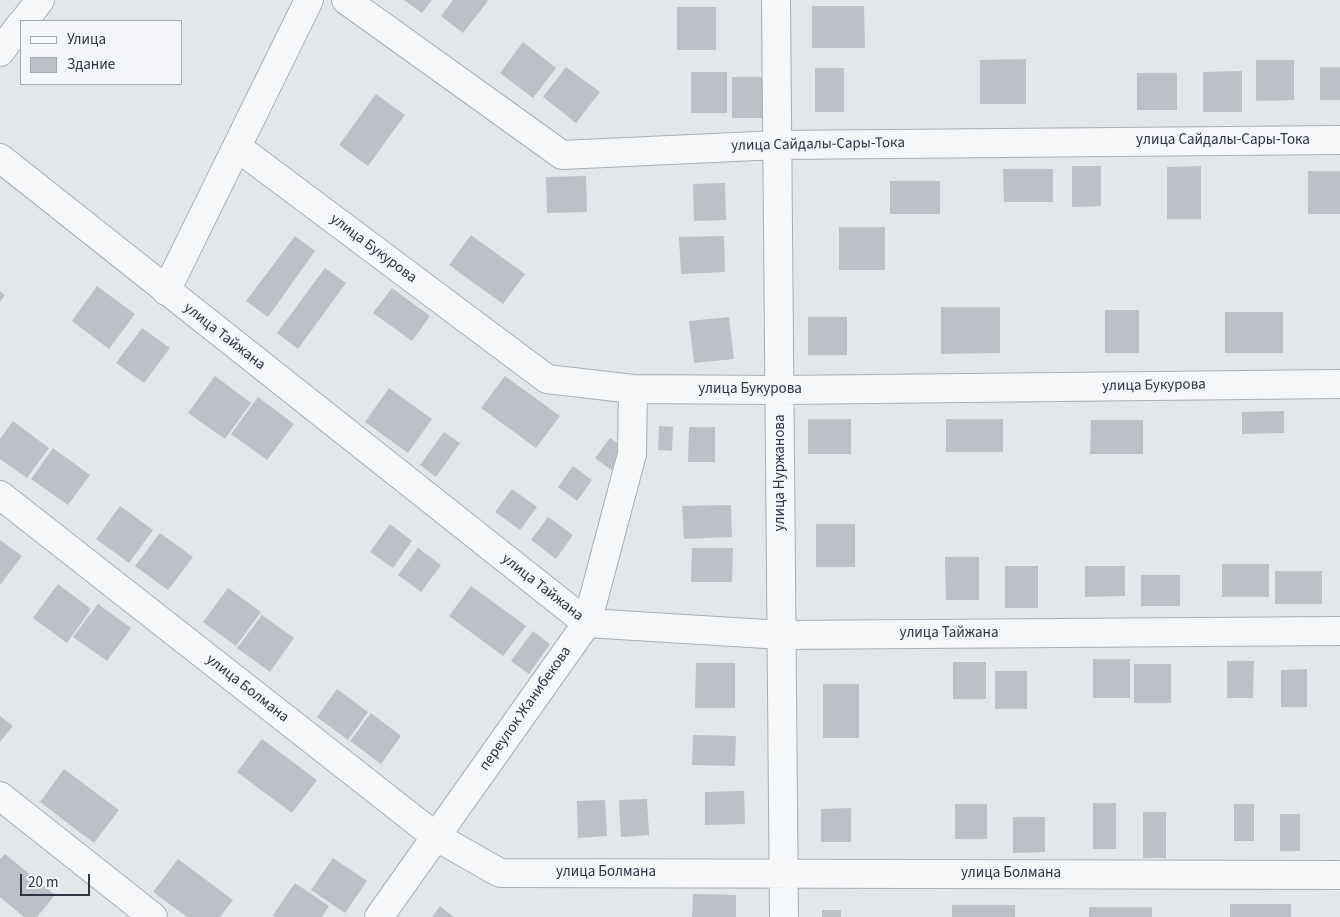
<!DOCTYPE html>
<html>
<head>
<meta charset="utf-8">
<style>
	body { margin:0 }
	#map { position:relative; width:1340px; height:917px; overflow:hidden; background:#e3e7ea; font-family:"Source Sans 3",sans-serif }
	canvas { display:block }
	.legend { position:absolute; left:20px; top:20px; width:162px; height:65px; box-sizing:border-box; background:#f3f5f8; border:1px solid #a4a9af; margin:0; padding:6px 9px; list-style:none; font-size:15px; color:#2d3641 }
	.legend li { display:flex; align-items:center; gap:10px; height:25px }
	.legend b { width:25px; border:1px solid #a4a9af }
	.scale { position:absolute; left:20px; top:874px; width:70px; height:22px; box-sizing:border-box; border:2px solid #2d3641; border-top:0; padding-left:6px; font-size:15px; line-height:18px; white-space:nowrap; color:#2d3641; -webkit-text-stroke:4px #f3f5f8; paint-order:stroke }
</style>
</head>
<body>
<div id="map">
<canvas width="1340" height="917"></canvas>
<ul class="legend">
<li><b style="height:6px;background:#f6f7f9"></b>Улица</li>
<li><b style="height:14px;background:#bbc1c7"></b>Здание</li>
</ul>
<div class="scale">20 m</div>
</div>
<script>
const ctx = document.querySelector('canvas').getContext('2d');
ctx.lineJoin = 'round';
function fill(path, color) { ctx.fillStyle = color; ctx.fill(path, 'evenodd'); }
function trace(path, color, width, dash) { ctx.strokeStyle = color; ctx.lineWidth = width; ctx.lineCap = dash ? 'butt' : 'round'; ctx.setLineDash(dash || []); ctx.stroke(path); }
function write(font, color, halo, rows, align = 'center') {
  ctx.font = font + ' "Source Sans 3",sans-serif'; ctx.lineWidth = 4; ctx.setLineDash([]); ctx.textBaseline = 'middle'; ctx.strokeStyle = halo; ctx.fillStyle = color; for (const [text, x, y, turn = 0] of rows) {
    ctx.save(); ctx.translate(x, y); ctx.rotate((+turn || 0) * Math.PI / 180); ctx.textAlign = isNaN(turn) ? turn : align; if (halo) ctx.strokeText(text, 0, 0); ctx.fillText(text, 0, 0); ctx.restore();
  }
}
fill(new Path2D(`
	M404,0H432L422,13Z
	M453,0H486L488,1L463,33L441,16Z
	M812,6H864L865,48H812Z
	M677,7H716V50H677Z
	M523,42L556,68L533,98L500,73Z
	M1026,59V104H980V60Z
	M1256,60H1294V100L1256,101Z
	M566,67L600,92L576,123L543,97Z
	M1320,67H1340V100H1320Z
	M815,68H844V112H815Z
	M1242,71V112H1203V72Z
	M691,72H727V113H691Z
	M1137,73H1177V110H1137Z
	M732,77H768L769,118H732Z
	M376,94L405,115L368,166L339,145Z
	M1072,166H1101V206L1072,207Z
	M1201,166V219H1167V167Z
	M1003,169H1053V202H1004Z
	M1308,171H1340V214H1308Z
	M586,176L587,212L547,213L546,177Z
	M890,181H940V214H890Z
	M725,183L726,220L694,221L693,184Z
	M839,227H885V270H839Z
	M471,235L525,274L503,304L449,265Z
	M295,236L315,251L268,317L246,301Z
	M724,236L725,272L681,274L679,237Z
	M325,268L346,283L298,349L277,333Z
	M97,286L135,314L109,349L72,321Z
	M392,288L430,316L412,341L373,313Z
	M0,291L5,295L0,302Z
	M941,307H1000V353L941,354Z
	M1105,310H1139V353H1105Z
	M1225,312H1283V353H1225Z
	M729,317L734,359L694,363L689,321Z
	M808,317H847V355H808Z
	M142,328L170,348L144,383L116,363Z
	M215,376L251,403L225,439L188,413Z
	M505,376L560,416L536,448L481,408Z
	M389,388L432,419L408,453L365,422Z
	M258,397L294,424L267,460L231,434Z
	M1284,411V433L1242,434V412Z
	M808,419H851V454H808Z
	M946,419H1003V452H946Z
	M1091,420H1143V454H1090Z
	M13,421L49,448L27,478L0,459V439Z
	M659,426L673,427L672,451L658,450Z
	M689,427H715V462H688Z
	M444,432L460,443L436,477L420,465Z
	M610,438L626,449L611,470L595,458Z
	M53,448L90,475L68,505L31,479Z
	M573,466L592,480L577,501L558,487Z
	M512,489L537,507L520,530L495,512Z
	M731,505L732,537L684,539L682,506Z
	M120,506L153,530L129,563L96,539Z
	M548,517L573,535L556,559L531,540Z
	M390,524L412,541L393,568L370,552Z
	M816,524H855V567H816Z
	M160,533L193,557L168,590L135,566Z
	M0,540L22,556L0,585Z
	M418,548L441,565L421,592L398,575Z
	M692,548H733L732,582H691Z
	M945,557H979V600H946Z
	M1222,564H1269V597H1222Z
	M1005,566H1038V608H1005Z
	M1085,566H1125V596L1085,597Z
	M1275,571H1322V604H1275Z
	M1141,575H1180V606H1141Z
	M58,584L91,609L67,643L33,618Z
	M471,586L526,626L503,656L449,616Z
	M228,588L261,612L236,646L203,622Z
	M98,604L131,628L107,661L73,637Z
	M262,615L294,638L270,672L237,648Z
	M533,631L550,644L529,674L511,661Z
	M1093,659H1130V698H1093Z
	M1227,661H1254L1253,698H1227Z
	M953,662H986V699H953Z
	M696,663H735V708H695Z
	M1134,664H1171V703H1134Z
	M1307,669V707H1281V670Z
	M995,671H1027V709H995Z
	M823,684H859V738H823Z
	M337,689L368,712L348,740L317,717Z
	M371,713L401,736L381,764L350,741Z
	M0,716L13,726L0,742Z
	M693,735L736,736L735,766L692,765Z
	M262,739L317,780L292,813L237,772Z
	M64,769L119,810L94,843L40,802Z
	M744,791L745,824L705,825V792Z
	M647,799L649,835L621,837L619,800Z
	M605,800L607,836L578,838L577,801Z
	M1093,803H1116V849H1093Z
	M955,804H987V839H955Z
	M1234,804H1254V841H1234Z
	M851,808V842H821V809Z
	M1143,812H1166V858H1143Z
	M1280,814H1300V851H1280Z
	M1013,817H1045V852L1013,853Z
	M5,854L55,895L37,917H24L0,897V859Z
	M333,858L367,881L345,913L311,890Z
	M178,859L233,900L220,917H187L153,892Z
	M295,883L329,906L322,917H276L273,915Z
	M693,894L736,895V917H692Z
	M1230,904H1291V917H1230Z
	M952,905H1015V917H952Z
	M440,906L454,917H432Z
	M1089,907H1152V917H1089Z
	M822,910H841V917H822Z`), '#bbc1c7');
const minor = new Path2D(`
	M346,0L562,155L778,145L1340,140
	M776,0L784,917
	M24,21L40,0
	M0,52L21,24
	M237,147L547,379L633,389L780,390L1340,384
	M0,158L587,623L782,635L1340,631
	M166,291L309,0
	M0,495L435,836L500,873L1340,875
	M0,796L153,917
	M379,917L587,623L632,454L633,389`);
trace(minor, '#a9aeb4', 30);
trace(minor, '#f6f7f9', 28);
write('15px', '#2d3641', '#f3f5f8', [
	["улица Сайдалы-Сары-Тока",1223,141],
	["улица Сайдалы-Сары-Тока",818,145,-1],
	["улица Букурова",373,249,37],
	["улица Тайжана",224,337,38],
	["улица Букурова",1154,386,-1],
	["улица Букурова",750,390],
	["улица Нуржанова",781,473,-90],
	["улица Тайжана",542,588,38],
	["улица Тайжана",949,634],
	["улица Болмана",247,689,38],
	["переулок Жанибекова",526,709,-55],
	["улица Болмана",606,873],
	["улица Болмана",1011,874]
]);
</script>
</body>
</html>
